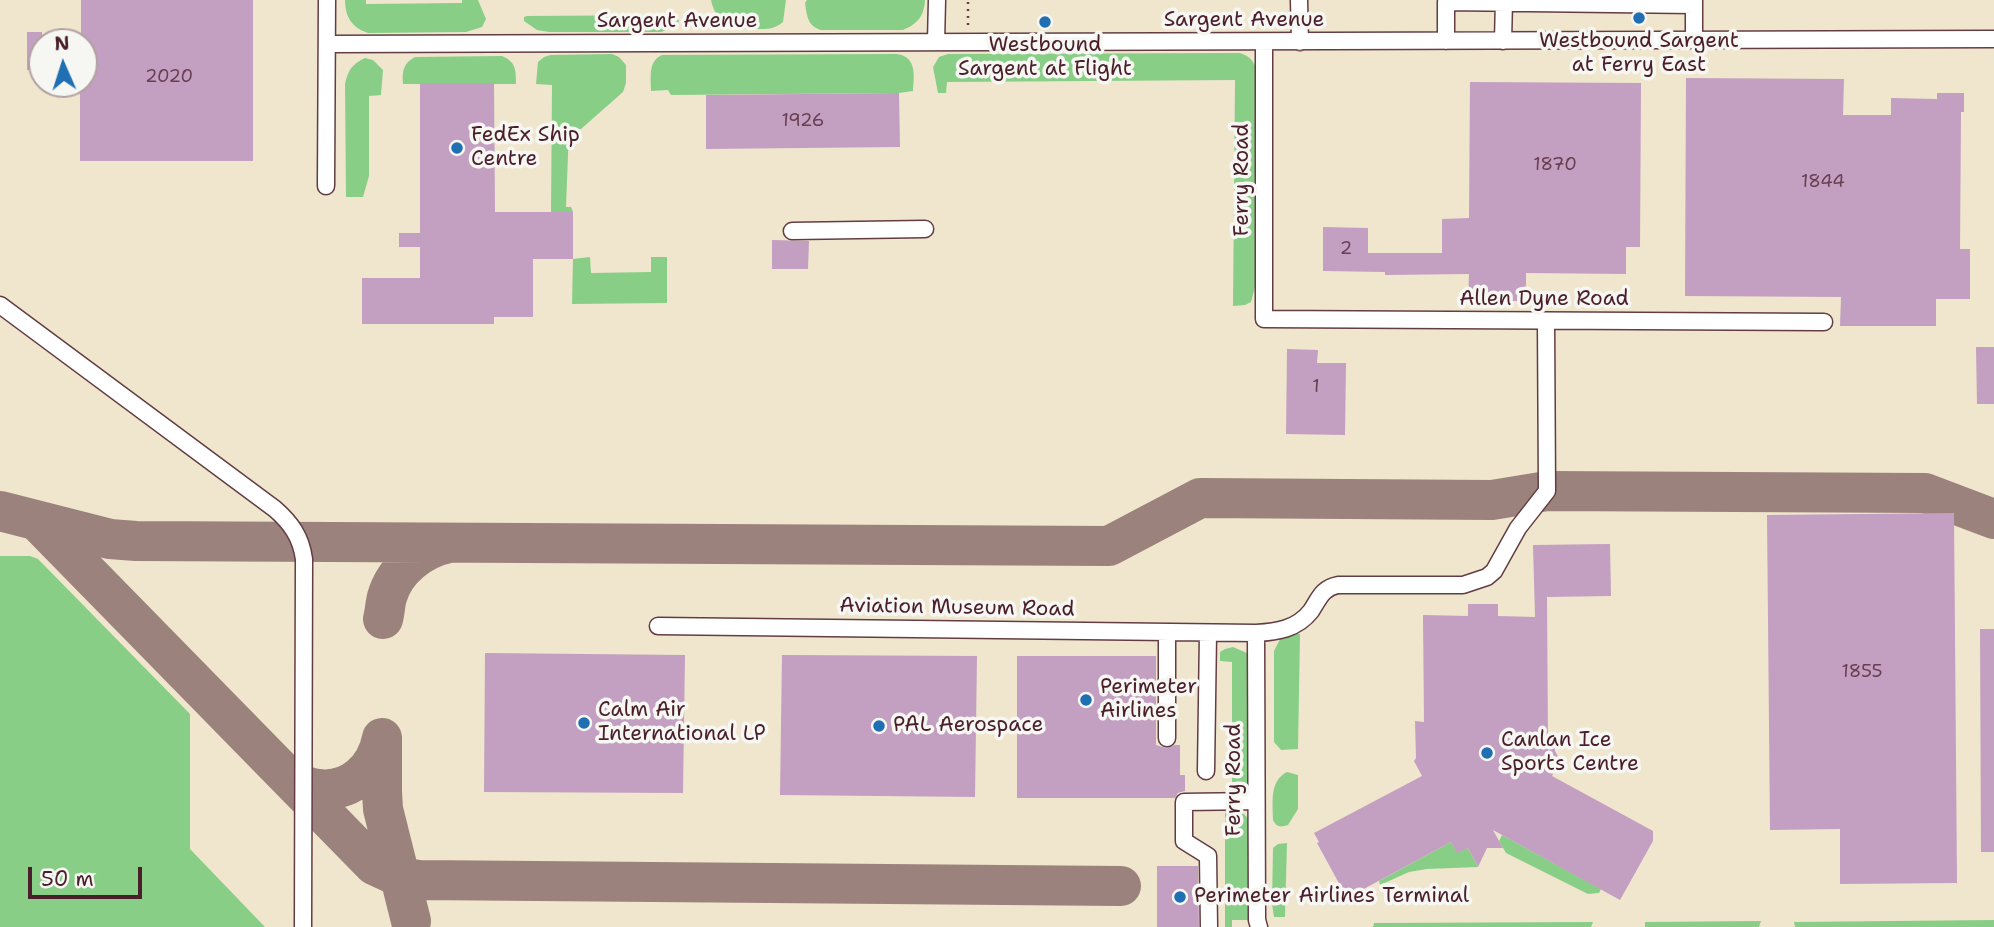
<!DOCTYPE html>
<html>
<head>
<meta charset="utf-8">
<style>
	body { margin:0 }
	#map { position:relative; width:1994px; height:927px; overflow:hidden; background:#efe6cd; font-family:"Shantell Sans",sans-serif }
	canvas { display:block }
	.north { position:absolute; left:28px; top:28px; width:70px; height:70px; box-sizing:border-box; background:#f6f6f2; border:2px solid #b1a0a2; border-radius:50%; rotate:357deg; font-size:19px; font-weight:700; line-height:28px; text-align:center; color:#4a1f2b }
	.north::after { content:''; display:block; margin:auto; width:24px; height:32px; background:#1f6fb2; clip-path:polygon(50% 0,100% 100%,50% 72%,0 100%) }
	.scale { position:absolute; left:28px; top:867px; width:114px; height:32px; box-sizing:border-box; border:4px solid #4a1f2b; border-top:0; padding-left:9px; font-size:21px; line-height:24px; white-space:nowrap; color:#4a1f2b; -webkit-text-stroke:5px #f6f6f2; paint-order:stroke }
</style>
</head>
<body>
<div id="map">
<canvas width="1994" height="927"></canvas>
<div class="north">N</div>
<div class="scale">50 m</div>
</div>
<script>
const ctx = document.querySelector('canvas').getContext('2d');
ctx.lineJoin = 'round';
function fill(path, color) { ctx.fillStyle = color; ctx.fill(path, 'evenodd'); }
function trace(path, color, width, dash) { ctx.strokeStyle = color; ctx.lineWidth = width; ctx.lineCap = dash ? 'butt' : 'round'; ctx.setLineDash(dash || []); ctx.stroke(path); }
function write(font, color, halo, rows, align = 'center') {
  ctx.font = font + ' "Shantell Sans",sans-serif'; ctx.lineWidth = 7; ctx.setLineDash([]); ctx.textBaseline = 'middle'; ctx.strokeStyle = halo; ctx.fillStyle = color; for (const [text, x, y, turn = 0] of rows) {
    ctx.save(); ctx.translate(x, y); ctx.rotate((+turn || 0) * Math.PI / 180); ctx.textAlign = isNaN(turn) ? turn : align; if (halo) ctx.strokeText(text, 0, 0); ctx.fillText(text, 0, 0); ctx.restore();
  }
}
fill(new Path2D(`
	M345,0H366V4L462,3V0H478L486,19L482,27L466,32L368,33C352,28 345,17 345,0Z
	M711,0H786L783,22C775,29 768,29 757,29C735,29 716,25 711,0Z
	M807,0H925C924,17 917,24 903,30H821C808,26 807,17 805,3Z
	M676,15L679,21L675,27L661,32H549L537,30L524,21V17L527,16Z
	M1240,53C1251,57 1254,61 1257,72L1255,287L1251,302L1245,305L1233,306L1235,80L947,82L946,93H938L933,67L939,57L948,54Z
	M612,54L619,57L626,65V83L623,92L581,129H569L566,207H571L573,212H551L552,85L536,84L538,62L544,57L551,55Z
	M897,54C917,57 914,75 913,91L899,93L671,95L668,90L651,91C651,77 648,61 662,55Z
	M502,56C516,62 516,70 516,84H403C402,72 403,63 415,57Z
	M365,58L373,60L383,70L381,95L369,96V176L363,197H346L345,84C348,70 352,64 365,58Z
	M590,257L591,273L651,272V257H667V303L572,304L573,259Z
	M0,556H30L38,559L190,714V849L265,927H0Z
	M1291,634H1300L1298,749L1281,750L1274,742V651L1280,639Z
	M1233,647L1247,653L1251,658V778C1247,787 1243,794 1232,793V662L1220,661V652L1225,649Z
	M1287,772L1298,775V809L1288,825C1281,827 1277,828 1273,820C1273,803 1269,781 1287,772Z
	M1225,809C1238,810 1244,811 1250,822L1249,920H1232V927H1225Z
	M1502,835L1601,889L1599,893L1588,894L1506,853L1499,841Z
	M1451,842L1457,852L1468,848L1478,867L1427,869L1409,872L1380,885L1379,881Z
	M1287,843L1285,917H1274L1272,904L1273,848L1278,844Z
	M1994,920V927H1795L1794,922Z
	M1761,921L1759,927H1645V922Z
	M1593,922L1591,927H1373L1374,923Z`), '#89ce87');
trace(new Path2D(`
	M0,511L110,539L136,541L1109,546L1200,498L1492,500L1547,491L1925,493L1994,519
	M38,522L374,865L400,877L419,880L1121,886
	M383,619C385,612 385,604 387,597C395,569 421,549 449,543
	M382,738V792L383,809L411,921
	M291,780C300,784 308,788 318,789C351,793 376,769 382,738`), '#9c827c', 40);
fill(new Path2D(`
	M81,0H253V161H80V84H84V42H81Z
	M27,32H42V70H27Z
	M1686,78L1844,79L1843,115H1891V98L1937,99V93H1964V112H1961L1960,249H1970V299H1936V326H1840L1841,297L1685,296Z
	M1470,82L1641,83L1640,247H1626V274L1526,273V301H1468L1469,274L1385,275V272L1323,271V227L1368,228V253H1442V219L1469,218Z
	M420,83H494L495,212H573V259H533V317H494V324H362V278H420V247H399V233H420Z
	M899,93L900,147L706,149V95Z
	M772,240L809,241L808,269H772Z
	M1976,347H1994V404H1977Z
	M1287,349L1318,350L1317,363H1346L1345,435L1286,434Z
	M1954,513L1957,883L1840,884V829L1770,830L1767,515Z
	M1610,544L1611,596L1547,597L1548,742L1555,743V751L1560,760L1552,776L1653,831V841L1620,900L1493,830L1503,848H1487L1478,867L1468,848L1457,853L1451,842L1347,898L1317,843L1319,842L1314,833L1422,776L1414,761L1416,758L1415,721L1424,722L1423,615L1468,616V604H1498V616L1535,617L1533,545Z
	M1980,629H1994V852H1981Z
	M485,653L685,655L683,793L484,792Z
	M782,655L977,656L975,797L780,795Z
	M1017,656H1156V745L1166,748L1175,745H1180V775H1185V791L1178,793L1175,798H1017Z
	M1157,866H1198L1199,927H1157Z`), '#c39fc1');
const minor = new Path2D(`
	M1299,0L1300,42
	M1694,39V0
	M1446,41V2L1694,5
	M1503,41L1504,0
	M936,42L937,0
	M1264,42V319L1824,322
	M327,44L1994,39
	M326,186L327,0
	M792,231L925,229
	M0,305L275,509C291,523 301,537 304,559L303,927
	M658,626L1256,633C1277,632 1297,629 1311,611C1319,599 1322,588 1338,585H1463L1487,577L1494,571L1518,528L1547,491L1546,321
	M1256,633L1257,920L1259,927
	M1167,738V632
	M1206,771L1208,633
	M1209,927L1208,856L1184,841V802L1256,801`);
trace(minor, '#633d43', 19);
trace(new Path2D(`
	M968,25V0`), '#633d43', 2.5, [2, 5]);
trace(minor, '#fff', 16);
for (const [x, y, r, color] of [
	[1639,18,7,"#1f6fb2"],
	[1045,22,7,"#1f6fb2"],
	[457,148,7,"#1f6fb2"],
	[1086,700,7,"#1f6fb2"],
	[584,723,7,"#1f6fb2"],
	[879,726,7,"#1f6fb2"],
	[1487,753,7,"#1f6fb2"],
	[1180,897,7,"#1f6fb2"]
]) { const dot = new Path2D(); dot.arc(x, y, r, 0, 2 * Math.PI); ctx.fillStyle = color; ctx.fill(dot); trace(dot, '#f6f6f2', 2.5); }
write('18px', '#683f50', null, [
	["2020",169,77],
	["1926",803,121],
	["1870",1555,165],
	["1844",1823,182],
	["2",1346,249],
	["1",1316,387],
	["1855",1862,672]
]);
write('21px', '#4a1f2b', '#f6f6f2', [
	["Sargent Avenue",1244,21],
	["Sargent Avenue",677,22],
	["Ferry Road",1243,180,-90],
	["Allen Dyne Road",1544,300],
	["Aviation Museum Road",957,608,1],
	["Ferry Road",1235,780,-90]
]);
write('21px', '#4a1f2b', '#f6f6f2', [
	["Westbound Sargent",1639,42,"center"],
	["at Ferry East",1639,66,"center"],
	["Westbound",1045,46,"center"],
	["Sargent at Flight",1045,70,"center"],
	["FedEx Ship",471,136],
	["Centre",471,160],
	["Perimeter",1100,688],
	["Airlines",1100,712],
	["Calm Air",598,711],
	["International LP",598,735],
	["PAL Aerospace",893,726],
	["Canlan Ice",1501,741],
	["Sports Centre",1501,765],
	["Perimeter Airlines Terminal",1194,897]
], 'left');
</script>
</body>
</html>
